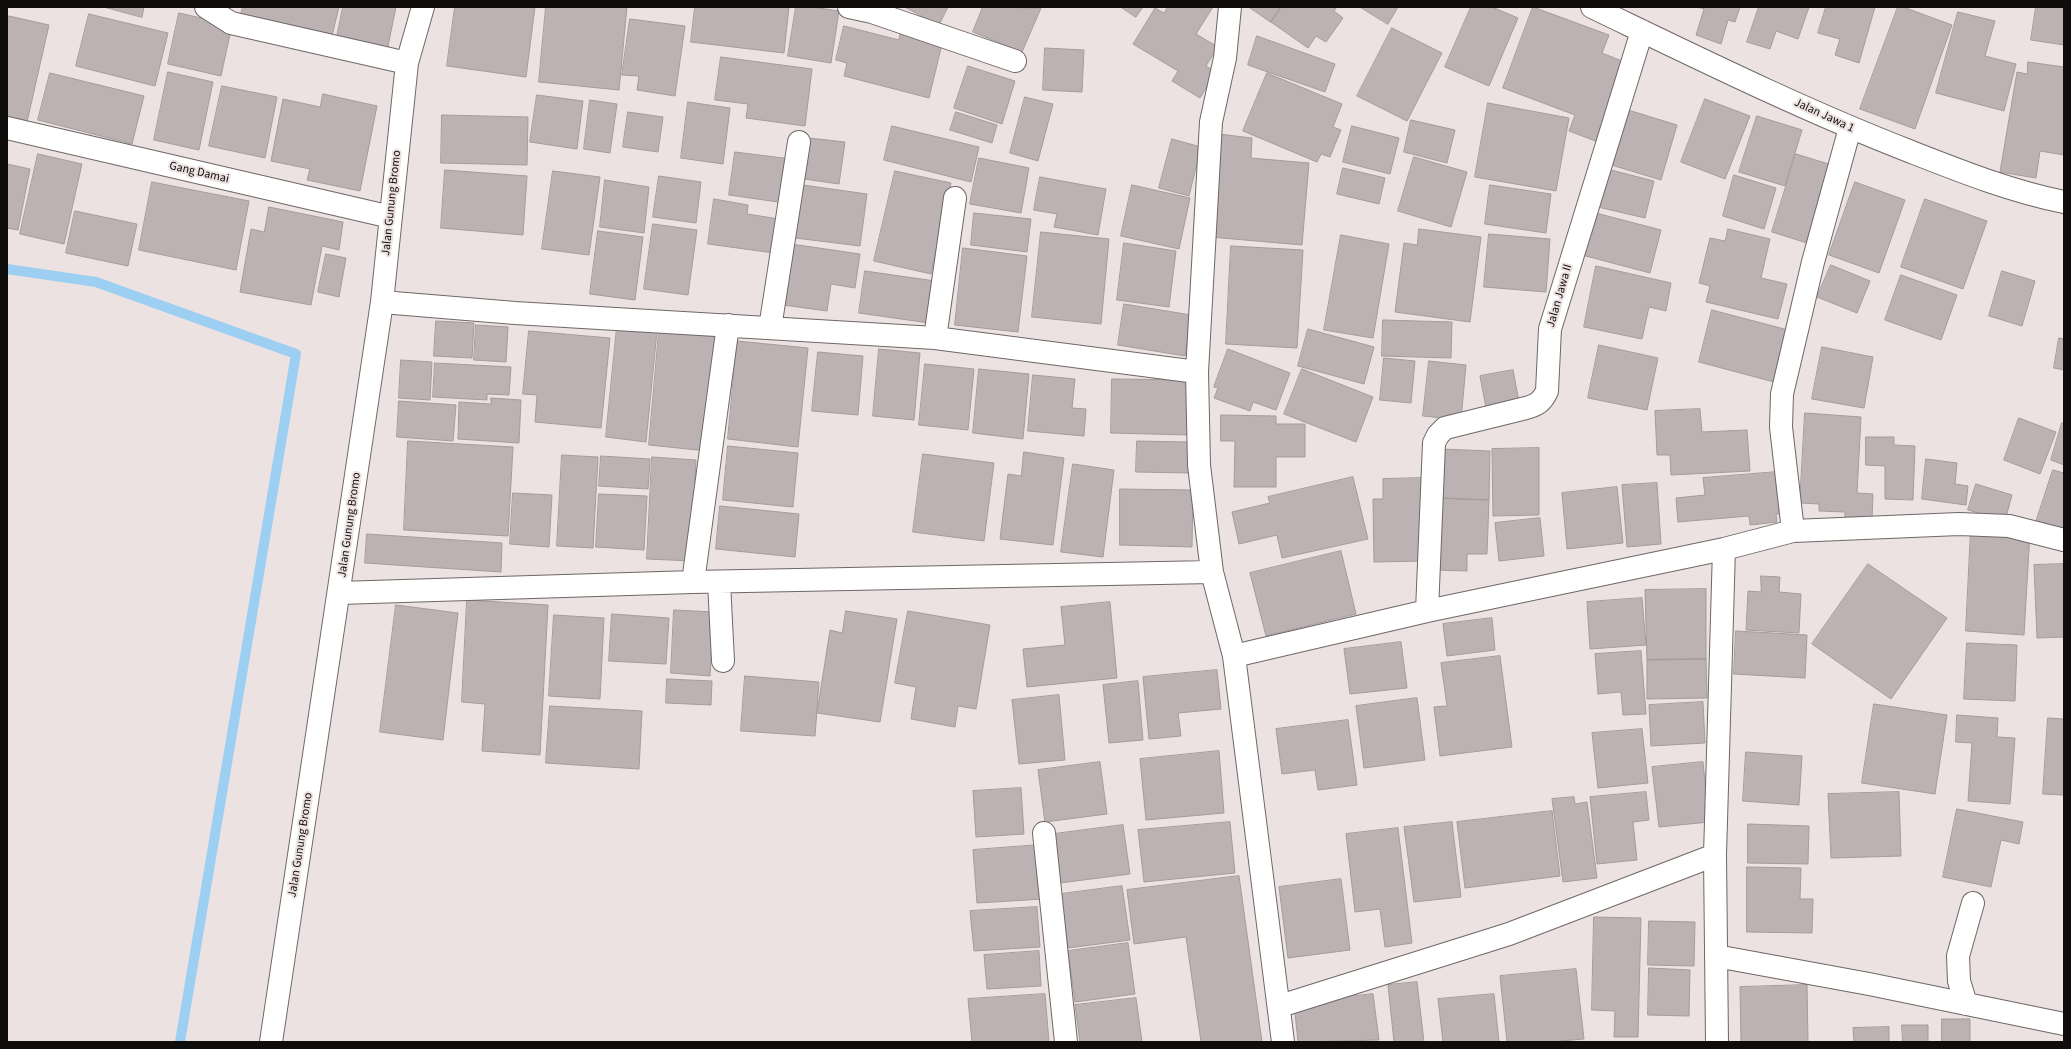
<!DOCTYPE html>
<html>
<head>
<meta charset="utf-8">
<style>
	body { margin:0 }
	#map { position:relative; width:2071px; height:1049px; overflow:hidden; background:#ede2e2; font-family:"Source Sans 3",sans-serif }
	canvas { display:block }
	.frame { position:absolute; inset:0; border:8px solid #0f0c0c; pointer-events:none }
</style>
</head>
<body>
<div id="map">
<canvas width="2071" height="1049"></canvas>
<div class="frame"></div>
</div>
<script>
const ctx = document.querySelector('canvas').getContext('2d');
ctx.lineJoin = 'round';
function trace(path, color, width, dash) { ctx.strokeStyle = color; ctx.lineWidth = width; ctx.lineCap = dash ? 'butt' : 'round'; ctx.setLineDash(dash || []); ctx.stroke(path); }
function fill(path, color) { ctx.fillStyle = color; ctx.fill(path, 'evenodd'); }
function write(font, color, halo, rows, align = 'center') {
  ctx.font = font + ' "Source Sans 3",sans-serif'; ctx.lineWidth = 4; ctx.setLineDash([]); ctx.textBaseline = 'middle'; ctx.strokeStyle = halo; ctx.fillStyle = color; for (const [text, x, y, turn = 0] of rows) {
    ctx.save(); ctx.translate(x, y); ctx.rotate((+turn || 0) * Math.PI / 180); ctx.textAlign = isNaN(turn) ? turn : align; if (halo) ctx.strokeText(text, 0, 0); ctx.fillText(text, 0, 0); ctx.restore();
  }
}
trace(new Path2D(`
	M7,269L96,282L296,354L180,1042`), '#9ccff2', 10);
const building = new Path2D(`
	M104,7H144L142,17Z
	M243,7H339L331,40L240,17Z
	M343,7H396L387,51L336,42Z
	M455,7H535L526,77L447,66Z
	M546,7H627L619,90L539,82Z
	M695,7H789L784,53L691,42Z
	M796,7H812L839,11L831,63L788,56Z
	M905,7H948L939,25Z
	M983,7L1041,8L1022,52L973,32Z
	M1121,7H1143L1136,17Z
	M1168,7H1213L1196,34L1218,47L1206,66L1216,72L1200,98L1172,81L1178,71L1133,44L1155,8L1164,13Z
	M1249,7H1281L1271,22Z
	M1281,7H1335L1336,8L1334,11L1343,18L1326,42L1316,36L1308,48L1271,22Z
	M1360,7H1398L1388,24Z
	M1471,7H1492L1518,18L1489,86L1445,67Z
	M1533,7L1609,35L1602,53L1627,63L1598,142L1569,131L1575,115L1503,88Z
	M1696,7H1740L1735,22L1728,20L1721,44L1696,35L1704,9Z
	M1759,7H1809L1798,39L1776,31L1770,49L1747,42Z
	M1826,7H1875L1859,63L1835,55L1840,39L1818,33Z
	M1898,7H1903L1952,25L1915,129L1860,109Z
	M2036,7H2064V45L2031,40Z
	M1958,12L1995,21L1985,56L2016,64L2004,111L1936,93Z
	M179,13L232,25L221,76L168,64Z
	M89,14L168,33L155,86L76,66Z
	M9,16L49,25L27,122L7,118V25Z
	M630,19L685,26L675,96L637,90L639,76L622,75Z
	M844,26L899,40L901,29L943,40L929,98L844,76L847,63L836,60Z
	M1392,28L1442,53L1407,121L1357,96Z
	M1257,36L1335,64L1325,92L1248,65Z
	M1045,48L1084,50L1082,92L1043,90Z
	M721,57L812,69L805,126L746,118L748,104L715,100Z
	M2028,62L2064,67V155L2040,151L2036,178L2000,172L2017,72L2027,74Z
	M968,66L1015,81L1002,124L954,108Z
	M168,72L213,82L199,150L154,140Z
	M50,73L144,96L132,144L38,120Z
	M1267,73L1342,104L1333,127L1341,130L1330,157L1321,154L1317,162L1243,131Z
	M222,86L277,97L265,158L209,146Z
	M323,94L377,106L360,191L307,180L310,169L271,161L283,99L320,107Z
	M537,95L583,101L577,149L530,142Z
	M1025,97L1053,104L1038,161L1010,153Z
	M1705,99L1750,116L1725,179L1681,162Z
	M590,100L617,104L610,153L584,149Z
	M688,102L730,108L723,164L681,158Z
	M1488,103L1569,118L1556,191L1475,177Z
	M1625,109L1677,125L1661,180L1608,164Z
	M628,112L663,117L658,152L623,147Z
	M956,112L997,125L992,143L950,130Z
	M442,115L528,117L527,165L441,163Z
	M1757,116L1802,130L1785,186L1739,172Z
	M1411,120L1455,130L1447,163L1404,152Z
	M892,126L979,147L971,182L884,160Z
	M1352,126L1399,138L1390,174L1343,162Z
	M1219,134L1252,138L1251,158L1309,163L1302,245L1210,237Z
	M809,138L845,142L839,184L804,179Z
	M1172,139L1201,147L1189,196L1159,188Z
	M735,152L791,159L785,203L729,195Z
	M38,154L82,164L64,244L20,234Z
	M1796,154L1832,165L1807,243L1772,232Z
	M1414,157L1467,172L1451,227L1398,211Z
	M979,158L1029,168L1021,213L970,204Z
	M7,164L30,169L18,230L7,228Z
	M1343,168L1385,178L1379,204L1337,194Z
	M1607,169L1654,181L1645,218L1598,207Z
	M445,170L527,176L523,235L441,228Z
	M553,171L600,177L589,255L542,249Z
	M895,171L951,183L931,274L874,261Z
	M1734,175L1776,188L1764,229L1723,216Z
	M659,176L701,182L696,223L653,217Z
	M1040,177L1106,189L1098,235L1054,227L1057,214L1034,210Z
	M605,180L649,187L644,233L600,227Z
	M152,182L249,201L236,270L139,250Z
	M1855,182L1905,200L1879,273L1829,255Z
	M803,185L867,194L860,246L795,238Z
	M1132,185L1190,198L1179,249L1121,236Z
	M1490,185L1551,194L1546,233L1485,224Z
	M714,199L748,205L747,214L779,219L774,253L708,244Z
	M1925,199L1987,221L1963,289L1901,267Z
	M269,207L343,222L339,250L322,246L311,305L240,292L251,229L264,232Z
	M75,211L137,224L128,266L66,253Z
	M1592,212L1661,230L1650,273L1582,255Z
	M974,213L1031,219L1027,252L971,245Z
	M653,224L697,230L688,295L644,289Z
	M1419,229L1481,237L1470,322L1395,312L1404,243L1417,245Z
	M1728,229L1770,239L1761,278L1787,284L1778,319L1706,302L1710,286L1699,283L1710,238L1725,241Z
	M598,231L643,237L635,300L590,294Z
	M1041,232L1109,239L1101,324L1032,317Z
	M1489,234L1550,239L1546,292L1484,287Z
	M1341,235L1389,244L1373,338L1324,330Z
	M1124,243L1176,251L1169,307L1117,300Z
	M791,244L860,254L855,288L831,284L827,311L783,305Z
	M1231,246L1303,250L1297,348L1226,344Z
	M963,248L1027,256L1018,332L955,325Z
	M326,254L346,258L339,297L318,292Z
	M1831,265L1870,281L1857,313L1817,297Z
	M1596,266L1671,283L1666,311L1649,307L1642,339L1584,327Z
	M865,271L935,281L929,323L859,313Z
	M2002,271L2035,281L2022,326L1989,316Z
	M1901,275L1957,295L1941,340L1885,320Z
	M1124,304L1191,315L1185,356L1118,345Z
	M1712,310L1788,330L1774,382L1699,362Z
	M1383,320L1452,322L1451,358L1382,356Z
	M436,321L474,323L472,358L434,356Z
	M476,325L508,327L506,362L474,360Z
	M617,327L657,331L646,442L606,437Z
	M1308,329L1374,347L1364,384L1298,366Z
	M529,331L610,338L601,428L535,422L537,395L523,394Z
	M659,331L717,337L707,451L649,445Z
	M2059,338L2064,339V370L2054,368Z
	M737,341L808,348L798,447L728,439Z
	M1599,345L1658,358L1647,410L1588,398Z
	M1822,347L1873,357L1864,408L1812,399Z
	M879,349L920,353L914,420L873,416Z
	M1228,349L1290,373L1276,410L1253,402L1250,411L1214,398L1218,388L1214,387Z
	M818,352L863,356L858,415L812,411Z
	M1384,358L1415,361L1411,403L1380,400Z
	M401,360L432,362L430,400L399,398Z
	M1429,361L1466,365L1461,420L1423,416Z
	M435,363L511,367L509,395L487,394V400L433,397Z
	M925,364L974,369L968,430L919,425Z
	M979,369L1029,374L1023,439L973,433Z
	M1302,369L1373,397L1356,442L1284,414Z
	M1513,370L1520,407L1487,413L1480,376Z
	M1033,375L1075,379L1072,408L1086,409L1084,436L1028,431Z
	M1112,379L1190,380L1189,435L1111,433Z
	M491,398L521,400L519,443L458,439L459,402L491,404Z
	M399,401L456,405L453,441L397,437Z
	M1700,409L1702,432L1747,430L1750,471L1671,475L1670,455H1657L1655,411Z
	M1805,413L1861,417L1857,493L1873,494L1872,519L1845,518V512L1819,511V504L1800,503Z
	M1221,415L1276,416V424H1305V457H1276V487H1234L1235,441H1221Z
	M2019,418L2056,432L2040,474L2004,460Z
	M2062,423H2064V465L2051,460Z
	M1866,437H1894V445L1915,446L1913,500L1885,499V466L1866,465Z
	M408,441L513,447L508,536L404,530Z
	M1137,441L1189,442V473L1136,472Z
	M728,446L798,453L793,507L723,500Z
	M1539,448V515L1493,516L1492,449Z
	M1440,449L1490,451L1489,500L1438,498Z
	M1024,452L1064,458L1053,545L1000,539L1008,474L1021,476Z
	M923,454L994,463L984,541L913,532Z
	M562,455L598,457L593,548L557,546Z
	M601,456L650,459L648,489L599,486Z
	M652,457L696,460L691,561L647,559Z
	M1926,459L1957,463L1955,484L1968,486L1966,505L1922,499Z
	M1073,464L1114,470L1103,557L1061,552Z
	M2053,470L2064,473V534L2035,525Z
	M1777,472L1781,514H1776L1777,522L1750,525L1749,516L1678,522L1676,498L1705,495L1703,478Z
	M1353,477L1368,539L1282,558L1277,535L1239,544L1232,512L1270,503L1268,497Z
	M1422,478L1424,561L1374,562L1373,499H1383V479Z
	M1657,483L1661,544L1627,547L1622,485Z
	M1976,484L2012,495L2005,521L1968,510Z
	M1617,487L1623,543L1567,549L1562,493Z
	M1120,489L1193,490L1192,547L1120,545Z
	M513,493L552,495L549,547L510,544Z
	M599,494L647,496L644,550L596,547Z
	M1438,498L1489,500L1487,554H1467V571L1436,570Z
	M720,506L799,514L795,557L716,549Z
	M1540,518L1544,556L1499,561L1495,523Z
	M1971,529L2030,532L2024,635L1966,631Z
	M367,534L502,543L501,572L365,563Z
	M1341,551L1356,614L1266,636L1250,573Z
	M1868,564L1947,618L1891,699L1812,644Z
	M2064,564V637L2037,638L2034,565Z
	M1761,576L1780,577L1779,592L1801,594L1799,633L1746,630L1748,591L1761,592Z
	M1706,589V659L1647,660L1645,590Z
	M1642,598L1646,645L1590,649L1587,602Z
	M467,600L548,605L540,755L482,751L485,704L462,702Z
	M1110,602L1117,678L1027,687L1023,649L1065,645L1061,607Z
	M396,605L458,613L443,740L380,732Z
	M674,610L714,612L710,676L671,673Z
	M846,611L897,619L880,722L817,713L830,630L842,633Z
	M908,611L990,625L976,709L958,706L955,727L911,719L916,687L895,683Z
	M612,614L669,618L666,664L609,661Z
	M554,615L604,618L600,699L549,696Z
	M1492,618L1495,650L1447,656L1443,624Z
	M1736,631L1807,635L1805,678L1734,674Z
	M1401,642L1407,688L1350,694L1344,649Z
	M1967,643L2017,645L2015,701L1964,699Z
	M1641,651L1646,714L1623,715L1621,692L1598,694L1595,654Z
	M1500,656L1512,747L1440,756L1434,707L1447,706L1441,663Z
	M1706,659L1707,698L1647,699V660Z
	M1217,670L1221,709L1178,713L1181,736L1149,739L1143,677Z
	M745,676L819,682L815,736L741,731Z
	M667,679L712,681L711,705L666,703Z
	M1138,681L1143,740L1109,743L1103,685Z
	M1059,695L1065,760L1019,764L1012,700Z
	M1417,698L1425,760L1364,768L1356,706Z
	M1703,702L1705,743L1651,746L1649,705Z
	M1874,704L1947,715L1935,794L1862,783Z
	M550,706L642,711L639,769L546,763Z
	M1957,715L1998,718L1997,737L2015,738L2010,804L1968,801L1972,743L1956,742Z
	M2048,718L2064,719V795L2043,794Z
	M1348,720L1357,785L1318,790L1315,770L1282,774L1276,729Z
	M1642,729L1648,783L1598,788L1592,733Z
	M1219,751L1224,813L1146,820L1140,759Z
	M1746,752L1802,756L1799,805L1743,801Z
	M1100,762L1107,814L1045,822L1038,770Z
	M1703,762L1709,822L1659,827L1652,767Z
	M1021,788L1024,834L976,837L973,791Z
	M1646,792L1649,820L1633,822L1637,860L1597,864L1590,797Z
	M1899,792L1901,856L1831,858L1828,794Z
	M1574,797L1575,804L1587,802L1597,878L1563,882L1552,799Z
	M1957,809L2023,822L2019,844L2001,840L1991,887L1943,877Z
	M1552,811L1560,876L1465,888L1457,822Z
	M1230,822L1235,873L1144,882L1138,830Z
	M1452,822L1461,897L1414,902L1404,827Z
	M1748,824L1809,826L1808,864L1748,863Z
	M1123,825L1130,874L1060,883L1054,834Z
	M1398,828L1412,943L1385,947L1380,909L1355,912L1346,834Z
	M1039,845L1044,899L977,903L973,850Z
	M1747,867L1801,868L1800,899H1813L1812,933L1747,932Z
	M1239,876L1262,1042H1201L1186,937L1134,944L1127,890Z
	M1341,879L1350,950L1288,958L1279,887Z
	M1122,886L1130,940L1068,948L1061,894Z
	M1037,907L1040,947L974,951L970,911Z
	M1594,917L1641,918L1638,1037H1614L1615,1011L1592,1010Z
	M1649,921L1695,922L1694,966L1648,965Z
	M1128,943L1135,994L1075,1002L1068,951Z
	M1039,951L1041,986L987,989L984,955Z
	M1649,968L1690,970L1689,1016L1648,1015Z
	M1576,969L1584,1039L1550,1042H1507L1500,976Z
	M1417,982L1424,1042H1394L1388,985Z
	M1807,985L1808,1042H1741L1740,987Z
	M1045,994L1049,1042H972L968,999Z
	M1373,994L1379,1040L1298,1042L1294,1003Z
	M1494,994L1499,1042H1443L1438,999Z
	M1136,998L1142,1042H1080L1075,1005Z
	M1942,1019H1970V1042H1942Z
	M1902,1025H1928V1042H1903Z
	M1889,1027V1042H1854L1853,1028Z`);
fill(building, '#bdb2b3');
trace(building, '#a59b9b', 1);
const minor = new Path2D(`
	M206,7L231,23L407,63
	M849,7L872,12L1015,61
	M1230,7L1225,58L1211,122L1197,372L1199,465L1212,572L1234,656L1283,1042
	M1592,7C1696,57 1801,109 1909,151C1960,171 2010,191 2064,202
	M7,128L391,217
	M382,302L515,313L935,338L1197,372
	M770,328L799,142
	M935,338L955,198
	M1793,531L1781,427L1782,394L1813,262L1850,128
	M693,582L728,325
	M719,582L723,661
	M339,593L693,582L1212,572
	M1427,611L1434,443L1438,435L1445,428L1526,408C1537,405 1542,402 1547,391L1550,329L1642,31
	M1234,656L1427,611L1724,549L1793,531L1959,524L2009,526L2064,540
	M1044,833L1066,1042
	M1716,956L1869,984L2064,1024
	M1966,1004L1959,981L1958,956L1973,903
	M1280,1006L1509,934L1715,855
	M271,1042L382,302L407,63L423,7
	M1717,1042L1715,855L1724,549`);
trace(minor, '#6f6666', 24);
trace(minor, '#fff', 22);
write('12px', '#0f0c0c', '#ede2e2', [
	["Jalan Jawa 1",1824,116,25],
	["Gang Damai",199,173,13],
	["Jalan Gunung Bromo",392,203,-84],
	["Jalan Jawa II",1560,296,-74],
	["Jalan Gunung Bromo",350,525,-82],
	["Jalan Gunung Bromo",301,845,-81]
]);
</script>
</body>
</html>
